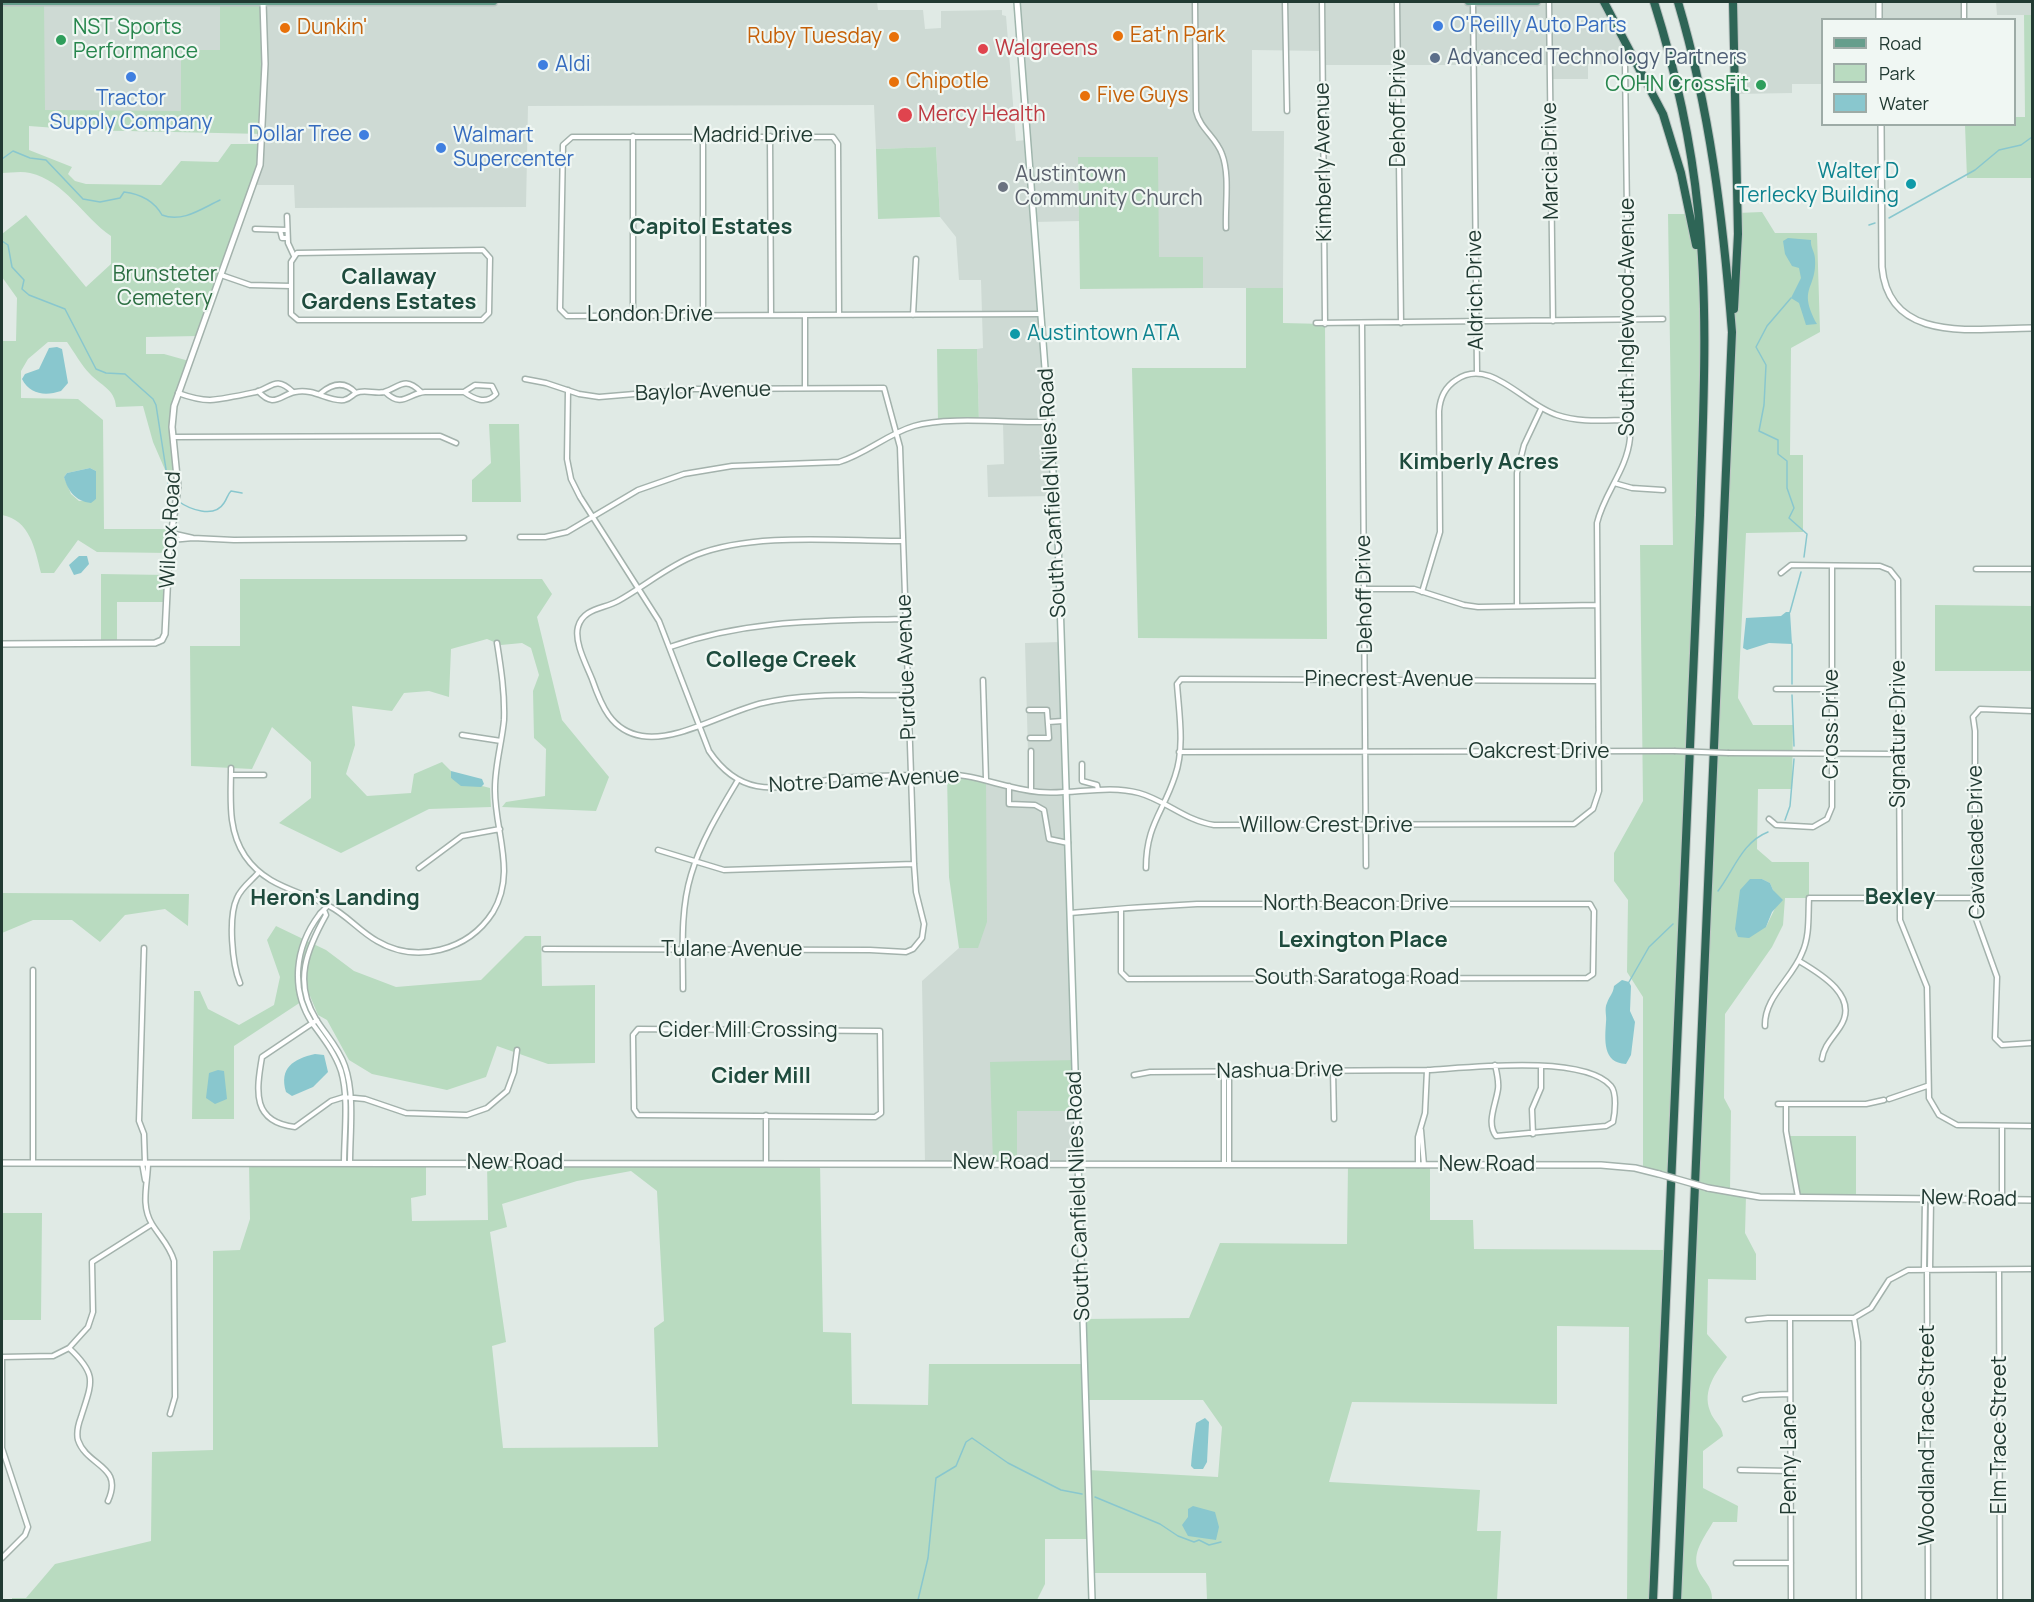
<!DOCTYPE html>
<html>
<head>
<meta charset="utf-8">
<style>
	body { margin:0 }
	#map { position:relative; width:2034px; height:1602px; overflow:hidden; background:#e0eae5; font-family:Manrope,sans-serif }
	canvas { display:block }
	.frame { position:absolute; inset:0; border:3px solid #213a32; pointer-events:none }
	.legend { position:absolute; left:1821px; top:18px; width:195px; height:108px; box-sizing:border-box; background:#f0f7f3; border:2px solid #9daba6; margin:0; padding:8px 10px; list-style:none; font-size:18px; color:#213a32 }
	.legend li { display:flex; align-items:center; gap:12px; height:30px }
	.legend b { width:30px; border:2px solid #9daba6 }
</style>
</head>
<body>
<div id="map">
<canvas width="2034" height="1602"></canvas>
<div class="frame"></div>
<ul class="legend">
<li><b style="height:8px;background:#669e8c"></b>Road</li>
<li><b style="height:16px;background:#b9dbc0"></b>Park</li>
<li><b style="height:16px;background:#89c7ce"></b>Water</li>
</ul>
</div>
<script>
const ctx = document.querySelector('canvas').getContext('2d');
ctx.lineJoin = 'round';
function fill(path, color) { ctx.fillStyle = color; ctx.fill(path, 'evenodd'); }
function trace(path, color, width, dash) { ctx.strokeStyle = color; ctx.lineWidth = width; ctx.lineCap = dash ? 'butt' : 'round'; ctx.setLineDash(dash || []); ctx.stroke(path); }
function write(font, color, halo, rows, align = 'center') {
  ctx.font = font + ' Manrope,sans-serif'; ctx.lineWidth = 4.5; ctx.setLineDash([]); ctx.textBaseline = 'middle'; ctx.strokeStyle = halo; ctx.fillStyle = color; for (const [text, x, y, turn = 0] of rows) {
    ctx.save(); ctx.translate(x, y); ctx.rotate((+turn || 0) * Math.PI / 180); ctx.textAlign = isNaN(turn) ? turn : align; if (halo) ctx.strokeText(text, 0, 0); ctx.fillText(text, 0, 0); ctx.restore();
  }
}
fill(new Path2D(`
	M2,2H877L878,10H923L925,29L941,28V11L1002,10V15L1006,16L1016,141L1027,140L1017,2H1604L1639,65L1588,64V79H1550V65H1323V51L1252,50V131H1284L1283,288H1203V258H1159L1078,157L1079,221L1035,222L1055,496L988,497L987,465L1004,464L1003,423H979L977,349L983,348L981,280H959L956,237L940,217L936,147L876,149L874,105L528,106L526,207L295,208L294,185H254L258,175L264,88L221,50L181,132L83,130L45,126Z
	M1733,2H1964V19L1822,20V84H1792V93L1735,94Z
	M1996,2H2032V15H1997Z
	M1061,642L1079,1163H925L922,981L959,948L978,947L986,779L1029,790L1025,643Z`), '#cedad4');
fill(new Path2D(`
	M2,2H44L45,110L181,111V50H220V2H263V134L83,130L29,126V150L72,167L68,174L75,181L86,184L161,185L181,161L218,162L231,144H263L262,155L198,336L146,337V354H164L189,361L172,418L177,475L166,472L153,442L143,406L116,407C115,389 100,385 90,374C81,365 75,353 67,342H48L28,359L21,371V398L78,399L103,420L104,529H172L169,553L97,552L78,540L54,573H41C35,549 30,520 2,515V341H16L17,298L2,277V234L26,215L86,287L111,264V236C83,217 65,181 30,173C21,171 10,173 2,173ZM90,468L96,471V499L79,501L71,494L64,477L67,473Z
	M2024,15H2032V178H1967L1965,125L2014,124L2015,117H2025Z
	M1477,52H1500V65H1477Z
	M936,147L940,217L878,219L876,149Z
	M1078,157H1158L1159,257H1203V288L1080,289Z
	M1762,212L1775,233H1817L1820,332L1791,348L1790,455H1803V532L1746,533L1738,698L1753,725H1793L1792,789H1758L1757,849L1772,862H1809V898H1785L1783,925L1772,947L1725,1014L1724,1098L1731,1111L1730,1193L1746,1196L1745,1233L1756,1254V1280L1708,1279L1707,1334L1727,1357C1716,1373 1702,1390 1710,1411C1713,1421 1722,1425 1723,1436L1703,1451V1488L1738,1506L1737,1522H1713C1706,1535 1693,1550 1697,1566C1701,1580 1713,1585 1712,1600H1677L1737,213ZM1762,879L1770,883L1778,902L1766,927Z
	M1668,214H1690L1701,267L1704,349L1672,1178L1643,1170V997L1627,972L1628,900L1614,881V853L1643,801L1640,545H1673Z
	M1246,288H1283V323L1325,324L1327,639L1138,638L1132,368H1246Z
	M937,349H977L979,423H938Z
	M489,424H519L521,502H472V480L491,463Z
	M101,574L168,575L167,602H117V643H101Z
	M240,579H542L552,594L537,617L562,720L609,777L596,811L502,807L506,802L545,796L546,749L534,738L533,691L539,675L531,648L522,643L501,645L487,639L451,649L449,697L429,691L404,693L392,711L352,706L355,745L346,774L367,796L411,793L414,774L442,762L451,771V778L490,788L491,807L429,809L341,853L279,823L311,798V762L272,727L252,769L191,766L190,646H240Z
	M1935,605L2032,606V671H1935Z
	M947,774L986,779L987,922L978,948H959L949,877Z
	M2,893L189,894L188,926L165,909L125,915L100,942L72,920H33L2,933Z
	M276,926L326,950L354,971L396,987L481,980L525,936H541L542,986L595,985V1063L548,1064L497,1046L486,1077L447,1090L372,1074L349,1060L327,1020L318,1015L310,996L234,1046V1119H192L194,991H200L208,1009L239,1025L274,1005L280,977L267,940Z
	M1075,1060L1077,1111H1017V1163H993L990,1062Z
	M1787,1136H1856V1198L1798,1197Z
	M249,1163H426V1195L411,1198L412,1221L488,1220L487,1163H820L823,1332L851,1333L852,1404L928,1405L929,1364H1084L1083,1319L1189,1318L1220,1243L1347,1244L1348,1164L1430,1165V1220H1473L1474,1249L1669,1250L1653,1600H1627L1629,1327L1557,1326V1404L1352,1402L1329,1482L1480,1490L1477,1531H1501L1497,1600H1207L1206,1573H1091L1089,1539H1045V1584L1037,1600H12V1598H26L55,1564L151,1541L152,1452L213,1450V1251L240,1250L250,1219ZM631,1171L657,1191L664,1321L654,1328L658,1447L503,1448L492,1346L506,1342L490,1232L507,1227L502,1204L577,1181ZM1086,1400H1203L1222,1427L1218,1477L1088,1470Z
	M2,1213H42L41,1320H2Z`), '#b9dbc0');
fill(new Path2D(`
	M1788,238L1811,240C1810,247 1815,252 1815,259C1817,290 1797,287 1817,324L1806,325L1799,303L1791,298L1801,278L1799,268L1792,266L1785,254L1783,241Z
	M57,347L62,349L68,383L61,391C46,396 30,395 22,379L25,374L39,369L49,348Z
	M90,468L96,471V499L91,503C75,501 68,491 64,477L67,473Z
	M79,556H87L89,564L81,573L74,575L69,565Z
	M1786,612H1790L1792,644L1769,643L1747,650L1743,648L1746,618L1781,616Z
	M451,771L482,779L484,784L481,787L461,786L451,778Z
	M1750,879H1762L1770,883L1773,890L1783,900L1772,912L1766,927L1749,938L1738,937L1735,929L1740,890Z
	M1622,980L1629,982L1631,986L1630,1011L1635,1022L1631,1055L1626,1064C1602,1063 1605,1039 1606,1022C1607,1016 1604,1009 1607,1003C1610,995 1613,994 1614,986Z
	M315,1054L324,1055L328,1072L313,1087L292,1096L286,1092C279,1068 293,1059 315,1054Z
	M218,1070L224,1071L227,1099L215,1104L206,1098L209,1073Z
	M1205,1418L1209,1422L1207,1462L1203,1469H1194L1191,1466C1192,1451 1194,1437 1196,1423Z
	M1193,1506L1215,1512L1219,1527L1216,1540L1188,1536L1182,1525L1188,1517V1509Z`), '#89c7ce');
trace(new Path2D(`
	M2,159L13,151L30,158L46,160L83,199L100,202L120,198L124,192C141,194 154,201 162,215C182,223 201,209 220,200
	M1889,218L1975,170L1999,150L2021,145L2032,137
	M1869,225L1875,223
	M2,241L8,245L12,267L24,280L22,289L29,295L65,309L96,369L106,373L125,374L153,399L156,405L170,495L175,498
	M1791,298L1767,326L1756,347L1766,365L1764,405L1759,431L1778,440V454L1787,461V488L1794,508L1789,518L1807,534L1804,557
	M178,501C189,509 214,519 224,503C227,499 227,495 231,491L242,493
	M1790,612L1801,572
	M1792,644V684
	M1792,695L1794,746
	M1785,820L1790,806L1794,759
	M1718,891C1734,870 1742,842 1768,832
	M1629,982L1649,947L1673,924
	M1095,1497L1160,1524L1178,1536L1194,1542L1199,1540L1209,1545L1221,1542
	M918,1600L928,1558L936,1478L956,1466L966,1442L972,1438L1008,1463L1061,1490L1082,1494`), '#89c7ce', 1.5);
const minor = new Path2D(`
	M1195,2L1196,111C1200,129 1216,137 1222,154C1230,175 1225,205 1226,228
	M1285,2L1287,111
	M1322,2L1325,324
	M1397,2L1401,323
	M1473,2L1477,372
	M1549,2L1553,321
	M1964,2V20
	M633,136V315
	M703,136V315
	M770,136L771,315
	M287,216L288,243L294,256
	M255,229L287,230
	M280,230L282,238H287
	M483,250L490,258L489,313L482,320H298L291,314V262L297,253Z
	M221,275L250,285L291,286
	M805,315V388
	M839,315L838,144L833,137H572L563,145L560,309L567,316L1041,314
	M913,315L916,259
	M1316,323L1663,319
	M1362,323L1366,866
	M525,379L546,383L579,394L599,397L694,389L884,388L900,447L914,864L916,892L924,924L922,938L913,949L906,952L870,950L545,949
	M475,385L492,386L496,394C486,405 474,399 464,392Z
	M568,390L567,459L571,479L580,497L659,621L709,751C746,806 788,784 841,778C871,775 901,776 932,774C975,772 999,788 1039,792C1072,795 1107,784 1139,793C1165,800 1186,821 1214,825L1574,824L1593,809L1599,791L1597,523C1604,493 1627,470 1630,438L1625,63
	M258,391C274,409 280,395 295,392C315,388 328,402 344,400C350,399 352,395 356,393C364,389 375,394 384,392C399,388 404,375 421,392
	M385,392C403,409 408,393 425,392C438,392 451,392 464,392
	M178,393C189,397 198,400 210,400C224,399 242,395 256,392C272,388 275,375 293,392
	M321,393C333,383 345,381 356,393
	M173,437L440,436L456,443
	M1614,483L1632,488L1663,490
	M171,533L193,538L234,540L464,538
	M520,537H545L567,532L638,490L684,474L732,466L839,462C866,454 887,434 914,426C946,416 1012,423 1049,422
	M171,540L193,538
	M903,541C840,541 754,532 696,555C668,566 645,586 618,601C604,609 583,608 578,627C574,642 586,664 592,679C601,705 611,731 642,736C678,742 727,711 763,703C809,692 861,696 908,695
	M1976,569H2032
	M1781,573L1791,565L1880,566L1890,570L1898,580L1900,920L1927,987L1929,1098L1939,1115L1957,1125L2032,1126
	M1365,589H1414L1464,605L1478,607L1597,605
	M1422,592L1440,532L1439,411C1440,398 1445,387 1456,380C1490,356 1524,405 1557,415C1580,423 1606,420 1630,420
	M1517,606V473L1524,445L1541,409
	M670,647C749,619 824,621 906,619
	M983,680L986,779
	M1776,689H1831
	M1029,710H1047L1049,738H1030
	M2032,711L1980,709L1973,717L1975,731V916L1997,977L1995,1038L2002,1045L2032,1043
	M1048,722L1063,721
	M462,735L501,741
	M1031,751V791
	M1179,752L1674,751
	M1729,753L1900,754
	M1082,764V781L1097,785L1098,790
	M231,768C231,798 227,829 245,856C266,887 299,890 329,906C347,915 359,931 377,941C416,964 468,951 493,912C517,872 494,830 495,788C495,765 502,742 504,720C505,694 501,668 497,643
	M231,775H264
	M1009,786V804L1035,805L1044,810L1049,839L1068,843
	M1769,819L1776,825L1813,827L1827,819L1832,807V566
	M658,850L724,870L914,864
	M419,868L462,836L500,829
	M1146,868C1146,825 1163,813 1175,776C1185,748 1179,713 1177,684L1181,679L1598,681
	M328,905C325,910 321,911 319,915C295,947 290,989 312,1023C323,1038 335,1053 341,1071C349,1098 344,1134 344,1163
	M324,910L326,915C307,949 293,982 316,1019C326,1035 339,1048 345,1066C355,1095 350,1132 350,1163
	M1070,913C1112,909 1154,906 1197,904H1590L1594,911L1593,974L1587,978L1128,979L1121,972V909
	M144,948L139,1121L144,1134L145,1163
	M1799,961C1821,974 1860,997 1840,1027C1833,1038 1824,1045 1822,1059
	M240,983C232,964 228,917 237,898C241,888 251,881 258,873
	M683,989C683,951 680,911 691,875C701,841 720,810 738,780
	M317,1020L262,1057C256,1092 252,1122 295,1127L331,1101L344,1097L365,1099L406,1113L467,1115L487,1108L507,1091L514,1072L517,1050
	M1765,1026C1764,997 1792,979 1802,953C1810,936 1808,916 1809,898H1974
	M638,1029L880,1031L881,1113L875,1117L638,1115L634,1109L633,1035Z
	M1333,1070L1334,1119
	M1224,1072V1164
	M1229,1072V1164
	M1134,1075L1150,1072L1427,1070C1466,1068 1583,1054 1611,1086C1617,1093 1615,1113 1613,1122L1606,1126L1496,1136C1486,1123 1496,1104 1498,1089C1499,1081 1497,1073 1495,1065
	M1889,1099L1927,1086
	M1778,1104H1866L1884,1100
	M1786,1104V1131L1798,1197
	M766,1115V1163
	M1421,1130L1424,1165
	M1533,1134L1532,1109L1541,1088V1067
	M33,1163V970
	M142,1163L145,1180
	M148,1163C148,1183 140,1205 152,1224C160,1237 170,1246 174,1261L175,1397L170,1414
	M1418,1165V1137L1425,1113L1427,1070
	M2002,1199V1127
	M1924,1269L1925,1199
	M1927,1269L1928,1600
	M1930,1269L1931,1199
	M1999,1270L2000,1600
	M1790,1318L1791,1600
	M1854,1318L1858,1342L1859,1600
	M1748,1320L1768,1318H1854L1871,1308L1889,1280L1908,1270L2032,1269
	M69,1348C98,1375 92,1382 81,1417C78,1425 76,1432 78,1440C87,1467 124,1465 108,1501
	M1745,1399L1760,1395L1790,1394
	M1740,1470L1790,1471
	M2,1558L25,1535L28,1527L2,1448V1357L53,1356L69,1348L88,1327L93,1312L92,1262L152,1224
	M1736,1563H1791`);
const tertiary = new Path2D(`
	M1879,2V20
	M1881,124L1882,267C1889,345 1976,328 2032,328
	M2,644L155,643L162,640L165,634L169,551L178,487L172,427L174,406L260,165L265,64L263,2
	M2,1163L1601,1165L1635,1168L1659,1174
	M1708,1188L1760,1197L2032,1200`);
const secondary = new Path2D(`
	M1017,2L1058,538L1092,1600`);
const primary = new Path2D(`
	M2,2H494
	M1468,2H1537`);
const motorway = new Path2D(`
	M1604,2L1663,114L1681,173L1696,245
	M1733,2L1738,234L1734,309
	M1653,1600L1700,515C1703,414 1709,311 1698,210C1691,140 1675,69 1654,2
	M1677,1600L1732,332C1723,219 1710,110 1678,2`);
trace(minor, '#a3b2ac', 7);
trace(tertiary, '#a3b2ac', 8);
trace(secondary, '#9fb5ac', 8);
trace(primary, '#bcc4c2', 9);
trace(motorway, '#bcc4c2', 10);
trace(minor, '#fff', 4);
trace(tertiary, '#fff', 5);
trace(secondary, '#fff', 5);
trace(primary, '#669e8c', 6);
trace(motorway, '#2e6556', 8);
const minorBridge = new Path2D(`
	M1674,751L1729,753`);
const tertiaryBridge = new Path2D(`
	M1659,1174L1708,1188`);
trace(minorBridge, '#a3b2ac', 7, []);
trace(tertiaryBridge, '#a3b2ac', 8, []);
trace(minorBridge, '#fff', 4);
trace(tertiaryBridge, '#fff', 5);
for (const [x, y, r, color] of [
	[1438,26,6,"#3f7fe0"],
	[285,28,6,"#e8710a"],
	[1118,36,6,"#e8710a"],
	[894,37,6,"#e8710a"],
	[61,40,6,"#2e9e5b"],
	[983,49,6,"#e0444e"],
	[1435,58,6,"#5c6f8a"],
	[543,65,6,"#3f7fe0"],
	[131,77,6,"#3f7fe0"],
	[894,82,6,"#e8710a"],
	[1761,85,6,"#2e9e5b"],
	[1085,96,6,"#e8710a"],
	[905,115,8,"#e0444e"],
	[364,135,6,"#3f7fe0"],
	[441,148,6,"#3f7fe0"],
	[1911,184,6,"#0f9aa8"],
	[1003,187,6,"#6b7280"],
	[1015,334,6,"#0f9aa8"]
]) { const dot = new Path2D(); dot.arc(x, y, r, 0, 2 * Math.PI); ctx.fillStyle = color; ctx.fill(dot); trace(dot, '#f0f7f3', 2); }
write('21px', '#366cbe', '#f0f7f3', [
	["O'Reilly Auto Parts",1450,26],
	["Aldi",555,65],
	["Tractor",131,99,"center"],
	["Supply Company",131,123,"center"],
	["Dollar Tree",352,135,"right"],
	["Walmart",453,136],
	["Supercenter",453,160]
], 'left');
write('21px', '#27864d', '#f0f7f3', [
	["NST Sports",73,28],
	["Performance",73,52],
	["COHN CrossFit",1749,85,"right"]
], 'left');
write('21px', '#c56008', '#f0f7f3', [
	["Dunkin'",297,28],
	["Eat'n Park",1130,36],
	["Ruby Tuesday",882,37,"right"],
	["Chipotle",906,82],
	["Five Guys",1097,96]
], 'left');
write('21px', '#be3a42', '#f0f7f3', [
	["Walgreens",995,49],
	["Mercy Health",918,115]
], 'left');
write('21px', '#4e5e75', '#f0f7f3', [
	["Advanced Technology Partners",1447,58]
], 'left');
write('21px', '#213a32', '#f0f7f3', [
	["Dehoff Drive",1399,108,-90],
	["Madrid Drive",753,136],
	["Marcia Drive",1551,161,-91],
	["Kimberly Avenue",1324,162,-91],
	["Aldrich Drive",1476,290,-91],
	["London Drive",650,315],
	["South Inglewood Avenue",1628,317,-90],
	["Baylor Avenue",703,392,-2],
	["South Canfield Niles Road",1053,493,-93],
	["Wilcox Road",171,530,-87],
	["Dehoff Drive",1365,594,-91],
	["Purdue Avenue",907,667,-92],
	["Pinecrest Avenue",1389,680],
	["Cross Drive",1832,724,-90],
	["Signature Drive",1899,734,-90],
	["Oakcrest Drive",1539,752],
	["Notre Dame Avenue",864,781,-3],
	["Willow Crest Drive",1326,826],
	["Cavalcade Drive",1977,842,-91],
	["North Beacon Drive",1356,904],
	["Tulane Avenue",732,950],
	["South Saratoga Road",1357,978],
	["Cider Mill Crossing",748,1031],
	["Nashua Drive",1280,1071,-1],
	["New Road",515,1163],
	["New Road",1001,1163],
	["New Road",1487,1165],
	["South Canfield Niles Road",1079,1196,-92],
	["New Road",1969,1199,1],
	["Woodland Trace Street",1928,1435,-90],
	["Elm Trace Street",2000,1435,-90],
	["Penny Lane",1790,1459,-90]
]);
write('21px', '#0d838f', '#f0f7f3', [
	["Walter D",1899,172],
	["Terlecky Building",1899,196],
	["Austintown ATA",1027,334,"left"]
], 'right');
write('21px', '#5b616d', '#f0f7f3', [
	["Austintown",1015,175],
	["Community Church",1015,199]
], 'left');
write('21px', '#2d6f43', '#f0f7f3', [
	["Brunsteter",165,275],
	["Cemetery",165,299]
]);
write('bold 22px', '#1e4b3d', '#f0f7f3', [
	["Capitol Estates",711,228],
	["Callaway",389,278],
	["Gardens Estates",389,303],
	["Kimberly Acres",1479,463],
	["College Creek",781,661],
	["Bexley",1900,898],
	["Heron's Landing",335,899],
	["Lexington Place",1363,941],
	["Cider Mill",761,1077]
]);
</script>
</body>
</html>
